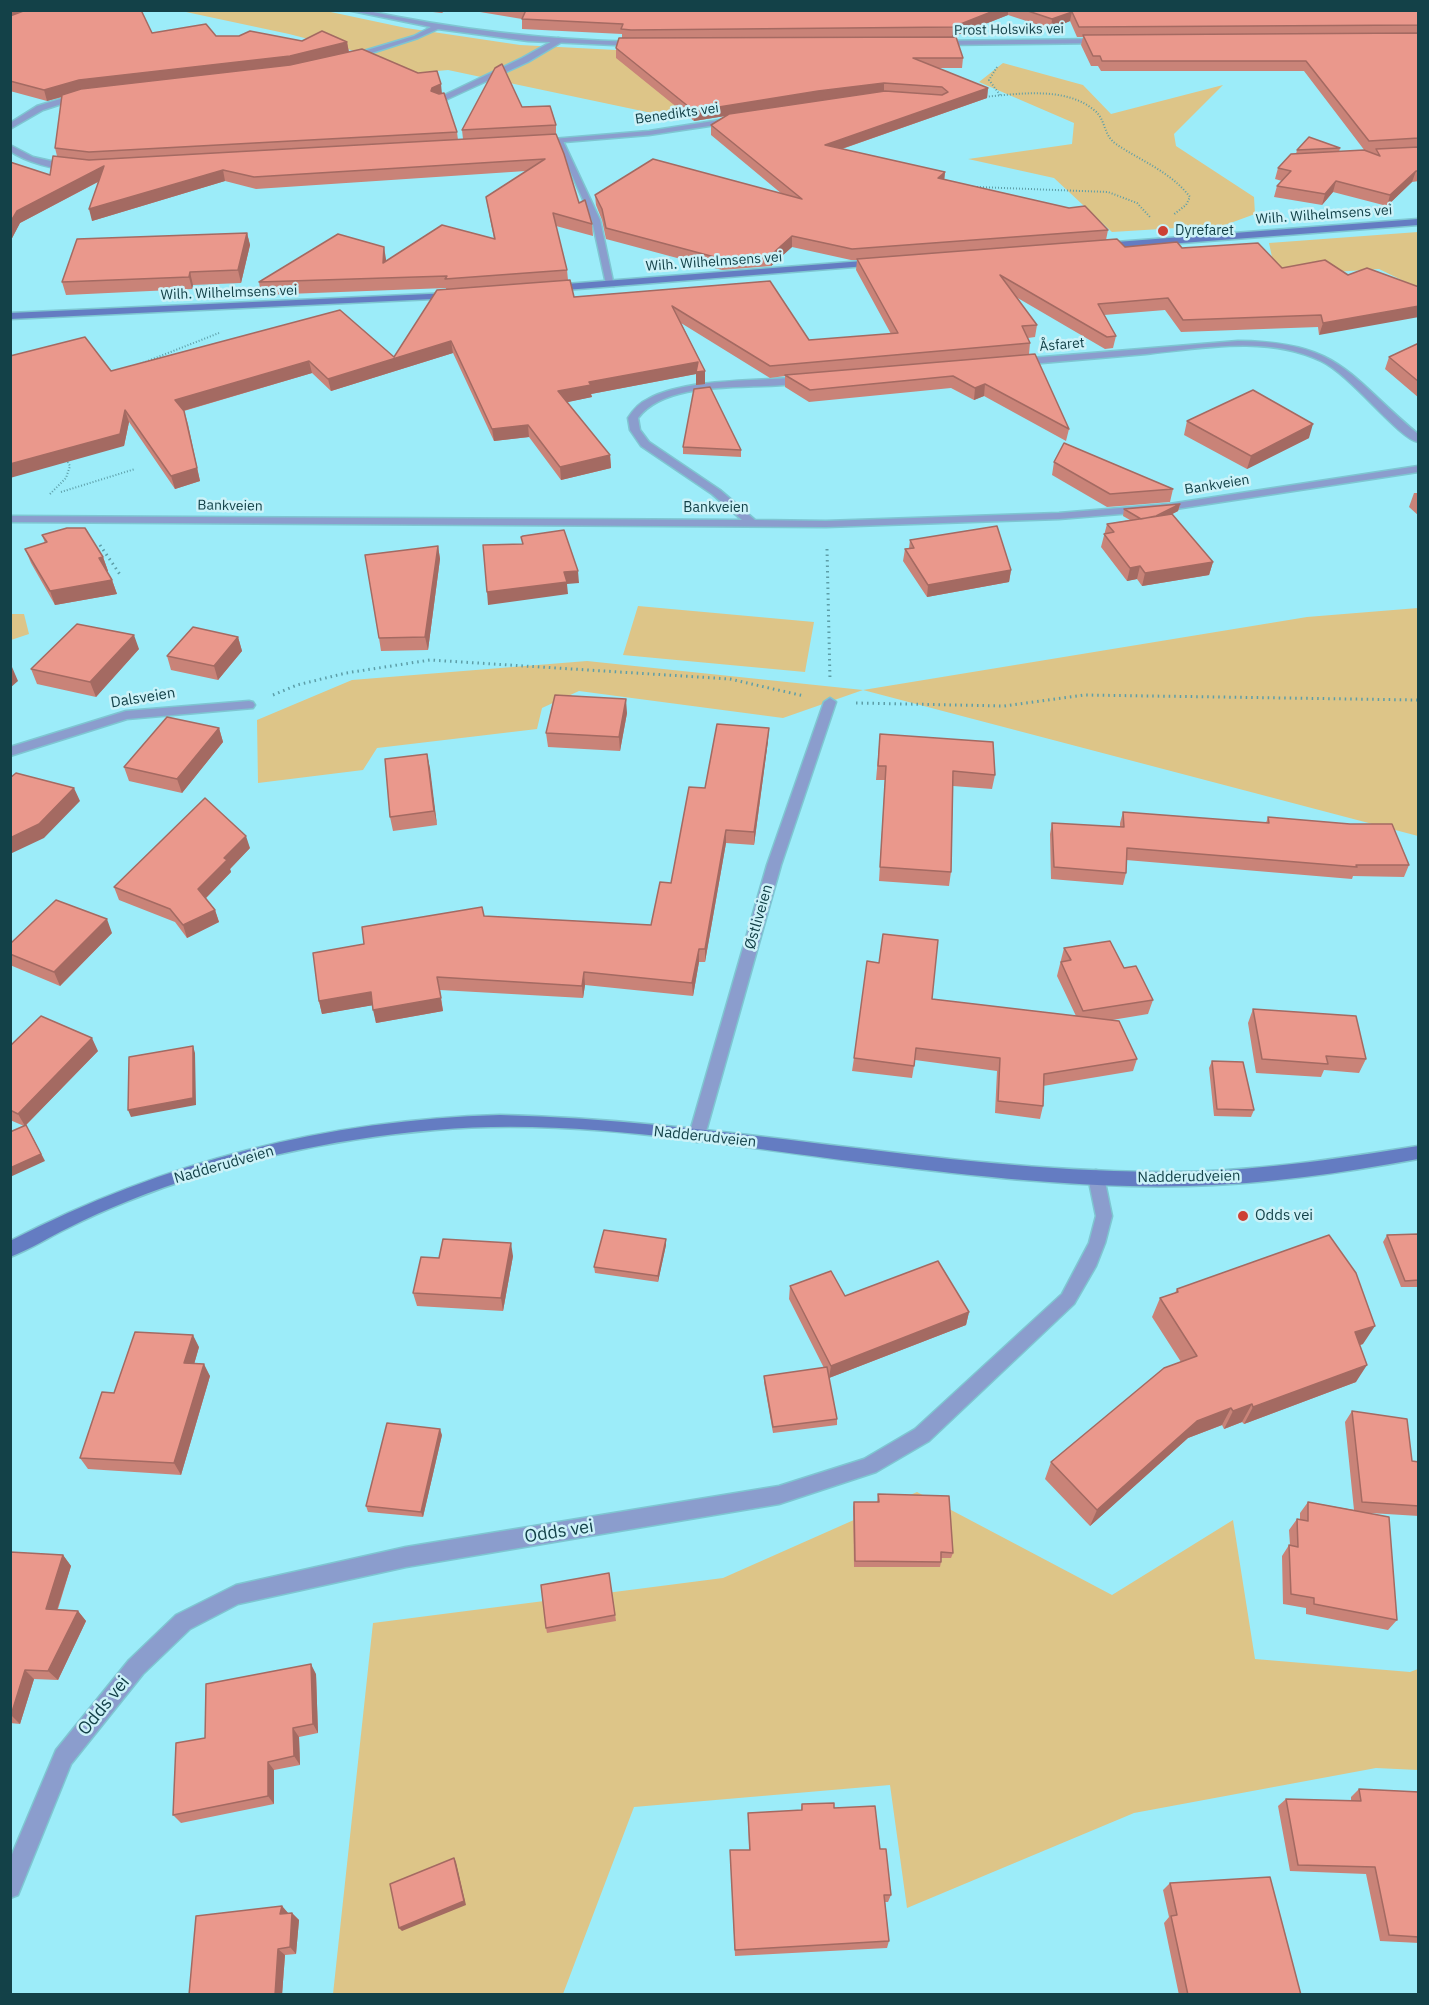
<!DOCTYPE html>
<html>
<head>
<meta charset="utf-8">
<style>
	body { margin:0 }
	#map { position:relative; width:1429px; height:2005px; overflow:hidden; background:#9cecf9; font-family:"IBM Plex Sans",sans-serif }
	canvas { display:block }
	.frame { position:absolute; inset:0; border:12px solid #134148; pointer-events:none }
</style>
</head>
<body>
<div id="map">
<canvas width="1429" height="2005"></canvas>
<div class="frame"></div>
</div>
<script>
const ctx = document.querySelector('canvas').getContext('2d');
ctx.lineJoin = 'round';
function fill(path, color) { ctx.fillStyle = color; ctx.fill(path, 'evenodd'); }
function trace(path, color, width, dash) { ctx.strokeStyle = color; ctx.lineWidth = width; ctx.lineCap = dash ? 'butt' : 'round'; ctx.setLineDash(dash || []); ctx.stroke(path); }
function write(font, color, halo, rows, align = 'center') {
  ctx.font = font + ' "IBM Plex Sans",sans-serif'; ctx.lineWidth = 5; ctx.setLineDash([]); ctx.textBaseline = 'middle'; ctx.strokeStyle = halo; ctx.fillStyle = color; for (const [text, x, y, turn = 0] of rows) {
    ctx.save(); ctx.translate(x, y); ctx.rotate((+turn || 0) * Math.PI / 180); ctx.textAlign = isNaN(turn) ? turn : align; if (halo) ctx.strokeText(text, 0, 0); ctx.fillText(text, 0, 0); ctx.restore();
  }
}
fill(new Path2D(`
	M197,10L326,11L406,28L520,45L674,53L780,105L680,119L448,70L406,74L378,57L289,34L186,12Z
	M1003,63L1083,85L1111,114L1223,85L1174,134L1176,146L1254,197L1255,214L1225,225L1112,232L1054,178L968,159L1072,144L1074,123L979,82Z
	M1418,232V288L1379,269L1276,276L1269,243Z
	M638,606L814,622L805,672L623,655Z
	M1418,608V836L863,690L783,718L579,691L542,708L537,729L377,748L363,770L258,783L257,720L352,680L587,661L863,690L1307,617Z
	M11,614H24L29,634L11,640Z
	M917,1492L1112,1595L1233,1520L1255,1659L1410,1672L1418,1669V1770L1376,1768L1134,1813L907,1908L890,1785L634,1807L563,1994H333L373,1623L723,1578Z`), '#ddc588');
const lane = new Path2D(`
	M558,38L565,40L528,62L441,102L434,100L522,58Z
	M556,139L563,141L600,220L614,286L606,284L592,220Z`);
const street = new Path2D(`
	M347,10H363C453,29 544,40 636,42L640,44L636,46L528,41L438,29L418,38L350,60L347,56L414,36L431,27Z
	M1101,39L1104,43L939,45L935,43L939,41Z
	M80,93H83V97L43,110L10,129V123L37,106Z
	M733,118H736V122L649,135L540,144L536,142L540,140L649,131Z
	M10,145L33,157L73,166C60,174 23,160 10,151Z
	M1238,341C1341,342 1347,375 1418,434V442C1398,438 1351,375 1321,361C1268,335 1202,348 1146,354C1104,358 1061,361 1019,365L1014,362L1019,359Z
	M804,377L809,380L807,382C761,392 670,376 638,418L640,430L649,442L720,490L755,520L826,521L1059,513L1169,504L1418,466V472L1169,510L1059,519L826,527L10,522V516L742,520L712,494L641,446L630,430L628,418C633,410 639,403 648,399C686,378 760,381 804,377Z
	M830,698L836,702L781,865L705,1135L703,1140L697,1142L691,1140L689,1135L767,865L824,702Z
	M249,701L253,702L255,705L253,708L127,719L10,756V747L126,711Z
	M1096,1170L1102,1172L1104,1177L1112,1216L1105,1243L1096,1266L1074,1304L929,1441L876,1472L779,1504L406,1567L238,1604L190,1629L143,1674L71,1764L18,1895L10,1898V1859L56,1750L129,1660L176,1615L236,1585L406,1547L779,1486L864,1459L915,1429L1062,1294L1089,1243L1096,1216L1088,1177L1090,1172Z`);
const secondary = new Path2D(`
	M1418,219V225L1103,249L1099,246L1103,243Z
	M876,260L880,263L879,265L553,291L548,288L553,285Z
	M451,293L456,296L454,298L10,319V313Z
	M500,1115C720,1120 936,1170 1155,1172C1244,1173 1331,1160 1418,1146V1159C1343,1173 1266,1184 1189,1186C1079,1189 968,1175 859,1162C721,1145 574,1117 435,1130C330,1139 226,1162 128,1201C108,1209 87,1218 68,1228C49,1237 31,1249 10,1257V1241C165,1161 326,1120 500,1115Z`);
trace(lane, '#7ec6d2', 3);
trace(street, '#7ec6d2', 3);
trace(secondary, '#7ec6d2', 3);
trace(new Path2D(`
	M997,67L989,80L1000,95
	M983,97C1018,94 1065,86 1094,110C1106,119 1103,135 1116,144C1141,161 1171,172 1190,197L1186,205L1173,215
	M977,187L1108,192L1137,203L1150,217
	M140,364L219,333
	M61,492L135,469
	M50,494L66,478L70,466L66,459`), '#5d9ea8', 2, [1, 2]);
trace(new Path2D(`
	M100,545L121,576
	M827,549L830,680
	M273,695L297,685L346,673L430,660L730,679L804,696
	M856,703L1004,706L1084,695L1418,700`), '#5d9ea8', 3, [1.5, 4]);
fill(lane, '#8b9dcd');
fill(street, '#8b9dcd');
fill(secondary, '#647cc2');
fill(new Path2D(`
	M10,10L152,33L302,41L347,42L349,52L442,93L457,132L458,140L463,139L462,130L522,107L556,125V136L579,203L592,224L593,236L556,226L567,270L568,280L574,297L770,281L809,340L891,334L856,270L857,260H851L792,247L771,266L722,270L606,239L602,220L596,205L595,195L782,194L711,135V125L725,116L694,121L616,58V48L622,38V34L522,29V19L468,10H1419V181L1412,182L1387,206L1333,192L1322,205L1274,197L1277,186L1282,181L1275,179L1278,168L1296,154L1297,150L1340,148L1339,152L1365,151L1304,71H1101L1098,66H1091L1081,45L1083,37H1077L1070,21L1051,29L1008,15L952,37L963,58L962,68H937L988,88L987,98L842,149L945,172L944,179L1108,230L1106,240L1125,247L1182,248L1282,268L1348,275L1319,335L1318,327L1181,332L1165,310L1104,315L1116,336L1113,348L1105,349L1016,297L1037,325L1035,337L1028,338L1030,343L1029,354L1069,429L1066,441L984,396L974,400L951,388L809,402L785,387V376L770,378L681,323L705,371V384L696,385V374L591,394L592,397L567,402L610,455L611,468L561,480L529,437L494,441L453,353L331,391L312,373L184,411L188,424L200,481L175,489L129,422L124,446L111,371L394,357L446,290V288L261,295L259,282L386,259V262L494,239L488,208L486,197L526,171L256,189L225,181L92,221L98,182L20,223L10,242V162L50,175L57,156L55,148L62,97L47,101L10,91Z
	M415,10H446L442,13Z
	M247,233L250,245L241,283L193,285L192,289L66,295L62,282Z
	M1419,343V398L1385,369L1389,357Z
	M1187,421L1309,438L1247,469L1184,435Z
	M683,447L741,450V457L683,454Z
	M1054,462L1173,489L1170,502L1107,507L1052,475Z
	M1414,493H1419V516L1409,507Z
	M1180,504L1178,511L1172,514L1213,562L1209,575L1142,586L1137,579L1127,581L1101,547L1107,524L1130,520L1123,516L1124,509Z
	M42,535L103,557L108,571H107L112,580L117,594L55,605L31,563L25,549L45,543Z
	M910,540L1011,570L1009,582L927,597L903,561L905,549L909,548Z
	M438,546L440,559L428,650L381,651L379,638Z
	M238,637L242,651L218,680L171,670L167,656Z
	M139,649L96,697L37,684L31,669Z
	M627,713L620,751L548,747L546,733Z
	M219,728L223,742L182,793L129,781L124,767Z
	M880,734L995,775L992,789L953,786L951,872L949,886L879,881L885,780H876Z
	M768,741L754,845L726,843L705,962H699L693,996L585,985L583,998L440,990L443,1011L376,1023L373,1005L322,1014L319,1001L364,944L484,916L651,925L671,883L705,788Z
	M427,754L437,825L393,831L390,817Z
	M1123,812L1266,823L1268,817L1409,865L1404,877L1353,876L1352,879L1126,860V873L1123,885L1051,879L1050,834L1052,823L1120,827V823Z
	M250,848L230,869L231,872L206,898L215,910L219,922L187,938L175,922L119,900L114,887Z
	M112,933L60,986L10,965V944Z
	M1064,948L1124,968L1153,1000L1148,1014L1112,1020L1137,1059L1133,1071L1043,1086V1106L1040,1119L995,1113L997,1071L915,1060L912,1078L852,1071L854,1058L932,999L1076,1016L1057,976Z
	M1253,1009L1366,1059L1359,1073L1324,1070L1321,1077L1256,1073L1248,1023Z
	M10,1046L98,1051L26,1125L45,1161L24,1126L10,1120Z
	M1212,1061L1254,1110L1251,1117L1214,1116L1209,1068Z
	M1419,1234V1287H1401L1383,1242L1387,1235Z
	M666,1239V1245L658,1282L595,1273L594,1267Z
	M513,1256L503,1311L417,1306L413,1293L439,1258Z
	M790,1286L845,1296L969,1312L966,1325L829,1378L837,1419V1425L773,1433L764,1382V1376L824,1368L789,1299Z
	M1177,1289L1363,1344L1360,1345L1356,1382L1244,1424L1242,1422L1224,1429L1222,1425L1188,1438L1090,1526L1045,1479L1051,1462L1181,1362L1152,1317L1160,1298L1175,1293Z
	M199,1347L194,1364L210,1376L181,1475L88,1469L80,1458L114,1393Z
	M1352,1411L1412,1461L1419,1462V1516L1370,1513L1397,1620L1388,1630L1306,1614V1608L1283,1604L1282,1556L1289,1545H1290L1289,1530L1297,1519H1300V1513L1308,1502L1354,1510L1345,1422Z
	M442,1435L423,1517L368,1512L366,1506Z
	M878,1494L953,1553L951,1558H941V1562L940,1567H854L853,1507L854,1502H877Z
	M10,1552L63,1555L71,1566L58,1609L78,1611L86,1621L58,1680L34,1679L20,1724L10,1723Z
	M609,1573L616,1621L547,1633L546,1628Z
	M316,1674L318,1733L299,1737L300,1765L274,1770V1804L181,1823L173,1815L205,1738Z
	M1359,1789L1419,1792V1943L1380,1941L1366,1874L1290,1871L1278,1806L1286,1799L1351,1801V1797Z
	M802,1804L834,1808L880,1849L891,1895L888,1902H885L889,1941L887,1948L735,1956L730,1850H749L748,1813L801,1810Z
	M1170,1883L1301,1995H1179L1164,1923L1169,1917L1163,1890Z
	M282,1906L288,1913H292L299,1920L296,1954L285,1955L282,1995H189Z`), '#c98378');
fill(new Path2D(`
	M10,10H36L10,19Z
	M996,10H1008V15L952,37L953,27Z
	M1072,12L1070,21L1051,29L1052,19Z
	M347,42L349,53L292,67L82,91L47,101L44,90L79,80Z
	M884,83V93L818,101L694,121V111L818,91Z
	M441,84L442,94L433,98L431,91L432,88Z
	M988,88L987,98L824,155L825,145Z
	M104,166L107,177L20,223L10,242V223L17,211Z
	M223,170L225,181L92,221L89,209Z
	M1416,171L1412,182L1387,206L1390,195Z
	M945,172L944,183L938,178Z
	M1336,181L1333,192L1322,205L1325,194Z
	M247,233L250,245L241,283L238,270Z
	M792,236V247L771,266V255Z
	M384,247L386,259L385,275L383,263Z
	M190,272L193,285L192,289L189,277Z
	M1419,306V317L1319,335L1323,323Z
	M451,341L453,353L331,391L328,379Z
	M309,361L312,373L179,412L175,400Z
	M698,362L705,371V384L696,385V374L591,394L592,397L559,404L558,391L589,382Z
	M985,384L984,396L974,400L975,388Z
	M125,410L129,422L124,446L10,478V464Z
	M184,411L200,481L175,489L171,476Z
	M1313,424L1309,438L1247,469L1251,456Z
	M528,425L529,437L494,441L492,429Z
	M610,455L611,468L561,480L560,467Z
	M1180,504L1178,511L1144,529L1146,522Z
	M438,546L440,559L428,650L425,637Z
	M103,557L108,571L104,572L99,558Z
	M1213,562L1209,575L1142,586L1145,573Z
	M1140,566L1137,579L1127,581L1130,568Z
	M1011,570L1009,582L927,597L928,585Z
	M578,571L579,583L567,584L568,594L488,605L487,592L564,572Z
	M112,580L117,594L55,605L50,591Z
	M134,635L139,649L96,697L90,682Z
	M238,637L242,651L218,680L214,666Z
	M12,667L18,681L10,688V668Z
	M626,699L627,713L620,751L619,737Z
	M219,728L223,742L182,793L177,779Z
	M769,728L768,741L754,845V832Z
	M427,754L430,768L437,825L434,811Z
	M74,788L80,801L44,838L10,854V838Z
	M726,830V843L705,962V949Z
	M246,836L250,848L230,869L231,872L203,901L198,889L224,858Z
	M215,910L219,922L187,938L183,925Z
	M107,919L112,933L60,986L54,972Z
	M699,949V962L693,996L692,983Z
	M584,972L585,985L583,998L582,986Z
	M437,977L443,1011L376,1023L373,1010Z
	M371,992L374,1005L322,1014L319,1001Z
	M92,1038L98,1051L25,1126L18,1114Z
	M193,1046L195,1053L196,1105L131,1117L128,1110Z
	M26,1125L45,1161L10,1177V1168Z
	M666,1239V1245L658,1282V1276Z
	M511,1243L513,1256L503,1311L501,1298Z
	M969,1312L966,1325L829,1378L831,1366Z
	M1375,1326L1363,1344L1344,1350L1355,1332Z
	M193,1335L199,1347L191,1375L184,1363Z
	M204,1364L210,1376L181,1475L174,1463Z
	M1367,1365L1356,1382L1244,1424L1253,1407Z
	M1252,1404L1242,1422L1224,1429L1233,1411Z
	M1231,1408L1222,1425L1188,1438L1090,1526L1097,1510L1197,1421Z
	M440,1429L442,1435L423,1517L421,1512Z
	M63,1555L71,1566L54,1619L46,1609Z
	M78,1611L86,1621L58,1680L48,1671Z
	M311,1664L316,1674L318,1733L313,1724Z
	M25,1670L34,1679L20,1724L11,1715Z
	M293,1728L299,1737L300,1765L294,1756Z
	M268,1762L274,1770V1804L268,1796Z
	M454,1858L456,1862L466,1905L402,1931L399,1928Z
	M282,1906L288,1913L280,1914Z
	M292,1913L299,1920L296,1954L290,1947Z
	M278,1949L285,1955L282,1995H275Z`), '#a46a62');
const building = new Path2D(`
	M26,10H141L152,33L206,24L216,36H239L250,31L302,41L322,31L347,42L290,56L79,80L44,90L10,81V16Z
	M526,10H996L953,27L631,30L621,29L623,24L522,19Z
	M1025,10H1419V25L1079,27L1072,12L1052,19Z
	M1419,33V138L1369,141L1306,61H1102L1100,56H1093L1083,35Z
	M956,37L963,58H913L988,88L825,145L945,172L938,178L1069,208L1085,206L1108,230L852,249L792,236L771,255L722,259L606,228L602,209L595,195L653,159L802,199L711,125L729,114L885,91L942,95L948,92L942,87L884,83L818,91L694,111L616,48L619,38Z
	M362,49L418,73L437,71L441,84L432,88L431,91L439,94L444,93L457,132L89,152L55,148L62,95L81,89L290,65Z
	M502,64L522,107L550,106L556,125L462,130L495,68Z
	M556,134L564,154L579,203L585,200L592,224L553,213L567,270L445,279L447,276L259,282L338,234L384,247L383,263L442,225L495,239L486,197L545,159L254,177L223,170L89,209L104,166L17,211L10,223V162L50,175L53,156L89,160Z
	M1309,137L1340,148L1297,150Z
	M1419,147V171H1416L1390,195L1336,181L1325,194L1277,186L1291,171L1278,168L1291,154L1364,150L1380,156L1376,149Z
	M247,233L238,270L190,272L189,277L62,282L77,239Z
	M1117,239L1125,247L1177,242L1182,248L1258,243L1282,268L1325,260L1348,275L1367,268L1419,287V306L1323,323L1321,315L1183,320L1168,298L1098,304L1116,336L1107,337L1000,275L1037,325L1022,326L1030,343L770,366L672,306L705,371L696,372L698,362L589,382L591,385L558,391L610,455L560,467L528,425L492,429L451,341L328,379L309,361L175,400L184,411L197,468L171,476L125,410L120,434L10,464V356L85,337L111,371L340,310L394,357L437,290L570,280L574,297L770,281L809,340L898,333L857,259Z
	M1419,343V382L1389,357Z
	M1035,354L1069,429L985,384L975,388L953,376L810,390L785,375Z
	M710,387L741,450L683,447L694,389Z
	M1253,390L1313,424L1251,456L1187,421Z
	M1064,443L1173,489L1110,494L1054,462Z
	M1180,504L1156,516L1141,519L1124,509Z
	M1172,514L1213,562L1145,573L1140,566L1130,568L1104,534L1114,532L1107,524Z
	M997,526L1011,570L928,585L905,549L914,548L910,540Z
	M67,528H85L103,557L99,558L112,580L50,591L25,549L47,542L42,535Z
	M564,530L578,571L564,572L567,582L487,592L483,545L523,544L521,537L523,536Z
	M438,546L425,637L379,638L365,555Z
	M77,624L134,635L90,682L31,669Z
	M193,627L238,637L214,666L167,656Z
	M555,695L626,699L619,737L546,733Z
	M167,717L219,728L177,779L124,767Z
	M717,724L769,728L754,832L726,830L705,949H699L692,983L584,972L582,986L437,977L441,998L373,1010L371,992L319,1001L313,953L364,944L362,927L482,907L484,916L651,925L660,882L671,883L689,787L705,788Z
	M880,734L993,742L995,775L953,771L951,872L880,867L886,766H878Z
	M427,754L434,811L390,817L385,759Z
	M16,773L74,788L39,824L10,838V778Z
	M205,798L246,836L224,858L227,860L198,889L215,910L183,925L170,909L114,887Z
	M1123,812L1269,823L1268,817L1350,824H1392L1409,865H1356L1357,867L1127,848L1126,873L1054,867L1052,823L1124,827Z
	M56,900L107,919L54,972L10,954V944Z
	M883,934L938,940L932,999L1119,1021L1137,1059L1044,1074L1043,1106L998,1101L1000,1058L916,1048L914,1066L854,1058L867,961L879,963Z
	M1110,941L1124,968L1136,966L1153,1000L1083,1011L1061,962L1071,960L1064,948Z
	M1253,1009L1356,1016L1366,1059L1326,1056L1328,1064L1262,1059Z
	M41,1016L92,1038L18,1114L10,1110V1046Z
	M193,1046V1098L128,1110L129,1057Z
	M1212,1061L1243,1062L1254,1110L1217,1109Z
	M26,1125L41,1154L10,1168V1132Z
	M604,1230L666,1239L658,1276L594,1267Z
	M1419,1234V1280L1405,1281L1387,1235Z
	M1329,1235L1356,1273L1375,1326L1355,1332L1367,1365L1253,1407L1252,1404L1233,1411L1231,1408L1197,1421L1097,1510L1051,1462L1164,1368L1197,1356L1160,1298L1178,1292L1177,1289Z
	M443,1239L511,1243L501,1298L413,1293L421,1257L439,1258Z
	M938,1261L969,1312L831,1366L790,1286L831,1271L845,1296Z
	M135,1332L193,1335L184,1363L204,1364L174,1463L80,1458L102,1392L114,1393Z
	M827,1367L837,1419L773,1427L764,1376Z
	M1352,1411L1407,1419L1412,1461L1419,1462V1506L1362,1502Z
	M387,1423L440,1429L421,1512L366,1506Z
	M878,1494L949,1496L953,1553L941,1552V1562L855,1561L854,1502H879Z
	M1308,1502L1389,1517L1397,1620L1314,1604V1598L1291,1594L1289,1545L1298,1547L1297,1519L1308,1521Z
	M10,1552L63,1555L46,1609L78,1611L48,1671L25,1670L11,1715Z
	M609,1573L615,1615L546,1628L541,1585Z
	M311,1664L313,1724L293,1728L294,1756L268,1762V1796L173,1815L176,1743L205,1738L206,1684Z
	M1359,1789L1419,1792V1937L1389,1935L1375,1867L1298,1865L1286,1799L1361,1801Z
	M834,1803V1808L875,1806L880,1849H886L891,1895H884L889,1941L735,1950L730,1850H750L748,1813L802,1810V1804Z
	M454,1858L464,1901L399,1928L390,1884Z
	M1270,1877L1301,1995H1188L1171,1916L1177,1915L1170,1883Z
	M282,1906L280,1914L292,1913L290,1947L278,1949L275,1995H189L196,1916Z`);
fill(building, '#ea988c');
trace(building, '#a46a62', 1.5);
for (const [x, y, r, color] of [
	[1163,231,6,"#cd4034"],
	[1243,1216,6,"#cd4034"]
]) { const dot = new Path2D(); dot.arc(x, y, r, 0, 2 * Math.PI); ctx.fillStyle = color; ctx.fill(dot); trace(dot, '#ccf2f8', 2); }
write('14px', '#134148', '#ccf2f8', [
	["Prost Holsviks vei",1009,30,-1],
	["Benedikts vei",677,114,-8],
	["Wilh. Wilhelmsens vei",1324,215,-4],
	["Wilh. Wilhelmsens vei",714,262,-4],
	["Wilh. Wilhelmsens vei",229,293,-2],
	["Åsfaret",1062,345,-5],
	["Bankveien",1217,485,-9],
	["Bankveien",230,506,1],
	["Bankveien",716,508]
]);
write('14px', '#134148', '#ccf2f8', [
	["Dyrefaret",1175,231]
], 'left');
write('15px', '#134148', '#ccf2f8', [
	["Dalsveien",143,698,-9],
	["Østliveien",759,917,-74],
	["Nadderudveien",705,1137,6],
	["Nadderudveien",224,1165,-16],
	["Nadderudveien",1189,1177,-1]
]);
write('15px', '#134148', '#ccf2f8', [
	["Odds vei",1255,1216]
], 'left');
write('18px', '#134148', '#ccf2f8', [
	["Odds vei",559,1532,-9],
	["Odds vei",104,1706,-51]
]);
</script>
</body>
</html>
